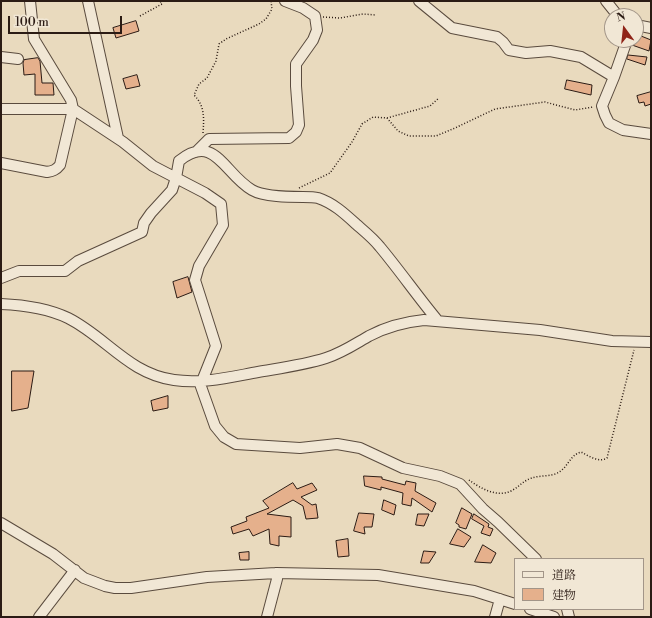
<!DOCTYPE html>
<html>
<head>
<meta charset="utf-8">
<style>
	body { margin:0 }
	#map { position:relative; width:652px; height:618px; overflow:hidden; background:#e9dabe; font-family:"Libre Bodoni","Noto Serif JP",serif }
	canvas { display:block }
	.frame { position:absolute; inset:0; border:2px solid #2b1b14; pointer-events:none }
	.legend { position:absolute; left:514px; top:558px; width:130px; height:52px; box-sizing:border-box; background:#f1e7d5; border:1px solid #a29588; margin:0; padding:5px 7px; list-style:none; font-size:12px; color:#2b1b14 }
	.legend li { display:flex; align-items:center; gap:8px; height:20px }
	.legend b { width:20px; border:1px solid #a29588 }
	.north { position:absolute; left:604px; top:8px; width:40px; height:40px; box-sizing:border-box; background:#f1e7d5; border:1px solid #a29588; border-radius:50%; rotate:345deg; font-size:11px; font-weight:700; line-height:16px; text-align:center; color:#2b1b14 }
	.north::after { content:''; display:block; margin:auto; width:14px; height:18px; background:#8f2418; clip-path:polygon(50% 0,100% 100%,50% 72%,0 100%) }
	.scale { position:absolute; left:8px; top:16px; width:114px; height:18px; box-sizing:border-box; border:2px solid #2b1b14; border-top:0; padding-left:5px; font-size:12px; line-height:14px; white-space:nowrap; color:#2b1b14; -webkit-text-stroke:3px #f1e7d5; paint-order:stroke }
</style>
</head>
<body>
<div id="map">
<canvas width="652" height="618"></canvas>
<div class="frame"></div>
<ul class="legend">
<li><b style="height:5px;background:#f1e7d5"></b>道路</li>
<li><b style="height:11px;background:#e5b08c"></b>建物</li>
</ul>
<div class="north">N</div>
<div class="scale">100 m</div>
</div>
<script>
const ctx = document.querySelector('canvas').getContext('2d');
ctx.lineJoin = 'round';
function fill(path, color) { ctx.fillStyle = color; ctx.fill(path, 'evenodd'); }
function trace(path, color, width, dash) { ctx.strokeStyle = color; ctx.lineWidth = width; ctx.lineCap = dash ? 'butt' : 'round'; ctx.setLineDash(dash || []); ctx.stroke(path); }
const building = new Path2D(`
	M136,21L139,31L116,38L113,28Z
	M636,34L651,40L649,51L632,45L633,40H636Z
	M628,55L647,57L645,65L627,59Z
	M38,58L40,61L42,83H53L54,95H35V74L24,75L23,63L24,60Z
	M137,75L140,86L126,89L123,79Z
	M567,80L592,85L591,95L565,89Z
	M651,92V104L645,106L644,102L639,103L637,96Z
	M188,277L192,292L177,298L173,282Z
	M12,371H34L28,408L12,411Z
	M168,396V408L153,411L151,401Z
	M364,476L382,477V479L405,485L406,481L416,483L415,491L436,503L432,512L412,498L411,506L402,504L403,493L381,487V490L365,486Z
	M293,483L297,489L312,483L317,490L301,497L312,505L316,504L318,518L306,519L303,506L293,500L267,514L291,517V537L279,536V546L270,544L269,529L253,536L249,529L233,534L231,527L247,521L246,517L269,508L263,501Z
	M384,500L396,505L394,515L382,510Z
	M462,508L472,514L466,529L459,527V525L456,523Z
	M359,513L374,514L372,527H364L365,534L354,531Z
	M418,514H429L424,526L416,525Z
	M474,514L489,524L488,527L493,529L490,536L481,533L484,526L472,519Z
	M458,529L471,537L464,547L450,544Z
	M348,539L349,556L338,557L336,541Z
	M483,545L496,553L491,563L475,562Z
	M424,551L436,552L429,563H421Z
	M249,552V560H240L239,553Z`);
fill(building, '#e5b08c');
trace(building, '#2b1b14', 1);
const minor = new Path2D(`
	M88,1L118,138
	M419,1L452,28L497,37L503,42L509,50L526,53L550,51L581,57L614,77
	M606,1L618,16
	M636,25L651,28
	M627,40L614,77L602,106L605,115L609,123L623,130L651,134
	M1,57L18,59
	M1,109H73L123,142L153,166L205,193L221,204L223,225L199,266L195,280L216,346L202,381
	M196,152L209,139L289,138L296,132L299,125L296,86V64L313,40L317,30L315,16L303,8L285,1
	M1,163L47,172C53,171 56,170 60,165L73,109L71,100L34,39L30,1
	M1,278L19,271H65L78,261L142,232L144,223L151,213L172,190L176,178L179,161C215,132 224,174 252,190C264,197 289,197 303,197C308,197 314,197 318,198C333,203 344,213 356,224C364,231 373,238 380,247C400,271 418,297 438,321
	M1,304C24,305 47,308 68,318C106,337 129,374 174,380C203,384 230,377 258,372C281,368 304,365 326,358C342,353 355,344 369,336C386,327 404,322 424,320L540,330L612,341L651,342
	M199,381L215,426L224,437L236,444L300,448L337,444L360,448L403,468L440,476L460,484L483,509L498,522L536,559
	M1,523L53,554L84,578L105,586L115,588H131L207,577L276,573L378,575L474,591L515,604
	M530,609L554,617
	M567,609L569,617
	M39,617L75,570
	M267,617L277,579L276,573
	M495,617L500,599`);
trace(minor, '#5a4b3e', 12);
trace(new Path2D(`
	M140,16L162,4L160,1
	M323,17L340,18L363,14L376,15
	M387,118L430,106L439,98
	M203,133C204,118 205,106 194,95L199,84L207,78L216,61L219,44L226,39L259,24L266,19L272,9L271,1
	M299,188L330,173L352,142L362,124L373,117L387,118L398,131L409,136H436L455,128L495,109L545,102L575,110L593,107
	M469,480C480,488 497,498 511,491C519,487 524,480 532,478C540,475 552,477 559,472C568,467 570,455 581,452C589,456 599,463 607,458L634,350`), '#2b1b14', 1.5, [1, 2]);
trace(minor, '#f1e7d5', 10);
</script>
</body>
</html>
